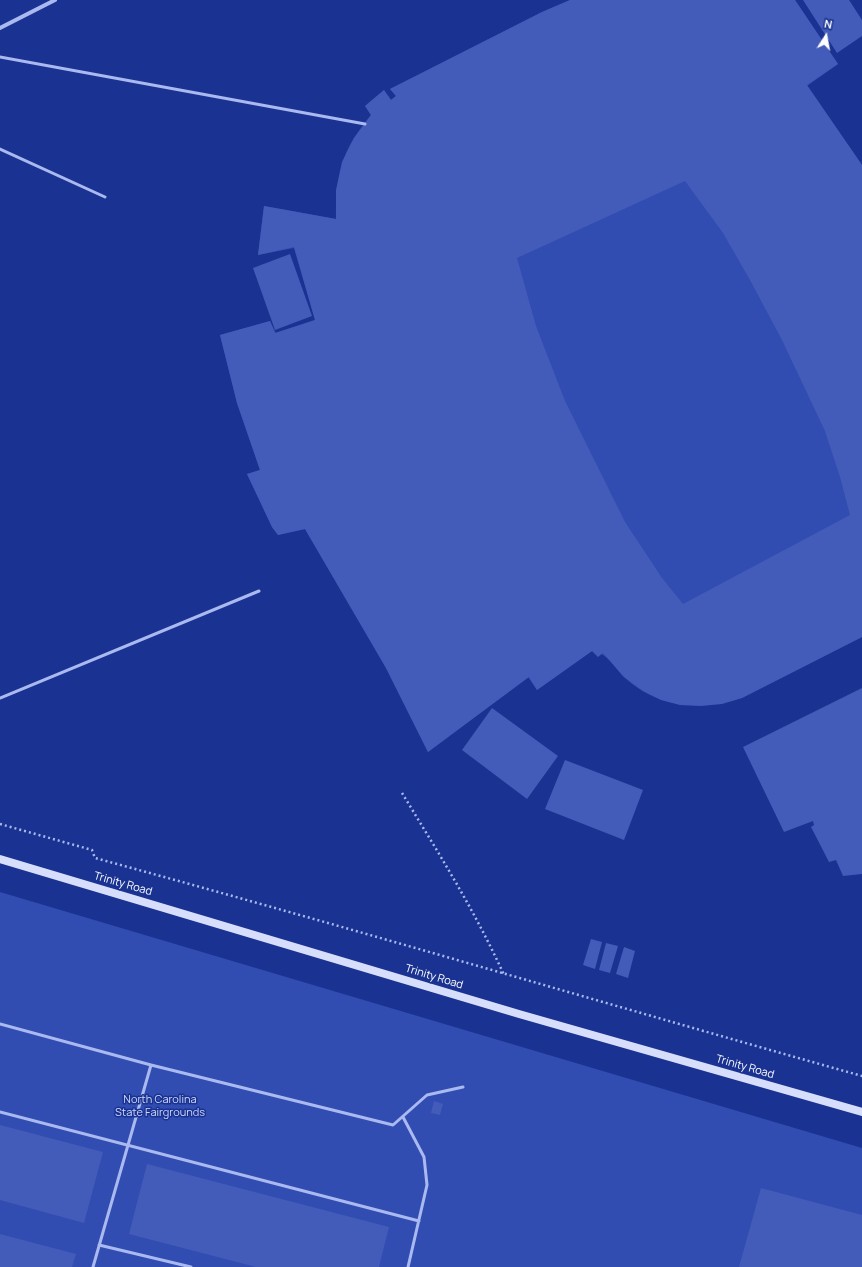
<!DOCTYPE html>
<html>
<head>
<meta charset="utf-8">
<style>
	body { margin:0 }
	#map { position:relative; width:862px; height:1267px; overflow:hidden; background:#1a3392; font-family:Manrope,sans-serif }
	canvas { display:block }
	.north { position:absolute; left:806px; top:16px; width:40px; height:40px; -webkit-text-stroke:3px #1a3392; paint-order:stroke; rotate:11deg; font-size:11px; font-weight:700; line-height:16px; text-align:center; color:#fff }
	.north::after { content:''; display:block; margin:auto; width:14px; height:18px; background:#fff; clip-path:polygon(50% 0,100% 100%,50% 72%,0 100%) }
</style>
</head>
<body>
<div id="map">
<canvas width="862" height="1267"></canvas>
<div class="north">N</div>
</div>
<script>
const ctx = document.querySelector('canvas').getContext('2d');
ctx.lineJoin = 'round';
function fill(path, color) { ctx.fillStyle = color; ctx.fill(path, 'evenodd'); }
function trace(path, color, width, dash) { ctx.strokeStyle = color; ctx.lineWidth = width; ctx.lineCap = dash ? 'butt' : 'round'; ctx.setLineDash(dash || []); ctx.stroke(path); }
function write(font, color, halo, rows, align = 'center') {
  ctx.font = font + ' Manrope,sans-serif'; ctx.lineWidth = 3; ctx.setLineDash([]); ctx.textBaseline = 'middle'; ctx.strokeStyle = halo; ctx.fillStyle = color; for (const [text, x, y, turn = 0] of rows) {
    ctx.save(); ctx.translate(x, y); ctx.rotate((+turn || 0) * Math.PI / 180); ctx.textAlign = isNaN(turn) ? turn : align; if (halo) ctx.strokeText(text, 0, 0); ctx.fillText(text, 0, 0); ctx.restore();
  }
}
fill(new Path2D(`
	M570,0H795L838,64L807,86L862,165V637L742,698C701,711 657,708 624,677C613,666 609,654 592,651L537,690L528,677L428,752L386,668L305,529L278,535L272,527L247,474L260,470L237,403L220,335L270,321L276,333L315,320L294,248L258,255L264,206L336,219C336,190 338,163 354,138C359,130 365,123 371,115L365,106L384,90L391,100L396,96L390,89L542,12Z
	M0,892L862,1148V1267H0Z`), '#314db1');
fill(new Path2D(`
	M570,0H795L838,64L807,85L862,165V637L742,698L722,704L701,706L680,705L661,700L643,691L624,677L603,653L598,657L592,651L537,690L529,677L428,752L386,668L305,529L278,535L272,527L247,474L260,470L237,403L220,335L270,321L275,333L315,320L294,247L258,255L264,206L336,219V190L342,162L354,138L371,115L365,106L384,90L391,100L396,96L390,89L542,12ZM685,181L723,233L750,280L782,340L825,431L840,477L850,515L683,604L662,578L625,522L565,401L536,326L517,258Z
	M803,0H849L862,20V36L837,53Z
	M290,254L312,316L275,330L253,268Z
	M862,688V874L843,876L836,860L829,862L811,827L814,825L813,821L784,832L743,747Z
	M492,708L558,756L527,799L462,750Z
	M565,760L643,790L624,840L545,809Z
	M591,939L602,942L595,969L583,965Z
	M606,943L618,946L610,973L599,970Z
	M624,947L635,951L628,978L616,974Z
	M434,1101L443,1104L440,1115L431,1113Z
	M0,1125L103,1152L84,1223L0,1200Z
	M147,1164L389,1227L379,1267H256L129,1234Z
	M761,1188L862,1215V1267H739Z
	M0,1234L76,1254L72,1267H0Z`), '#435cb9');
trace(new Path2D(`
	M402,793C438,852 475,911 504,975
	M0,824L92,850L95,858C352,928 606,1004 862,1076`), '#aab9ef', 2.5, [2, 3]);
trace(new Path2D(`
	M0,57L365,124
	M0,149L105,197
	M0,698L259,591
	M0,1024L151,1065
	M0,1112L419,1221
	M403,1117L424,1157L427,1185L408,1267
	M99,1245L191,1267
	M93,1267L151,1065L393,1125L427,1095L463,1087`), '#aab9ef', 3);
trace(new Path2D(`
	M0,28L55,0`), '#aab9ef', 4);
trace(new Path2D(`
	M0,859L519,1014L862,1112`), '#d7defb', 8);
write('11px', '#fff', '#1a3392', [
	["Trinity Road",123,884,16],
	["Trinity Road",434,977,17],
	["Trinity Road",745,1067,16]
]);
write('11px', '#d0d9fb', '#1a3392', [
	["North Carolina",160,1100],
	["State Fairgrounds",160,1113]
]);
</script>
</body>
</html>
